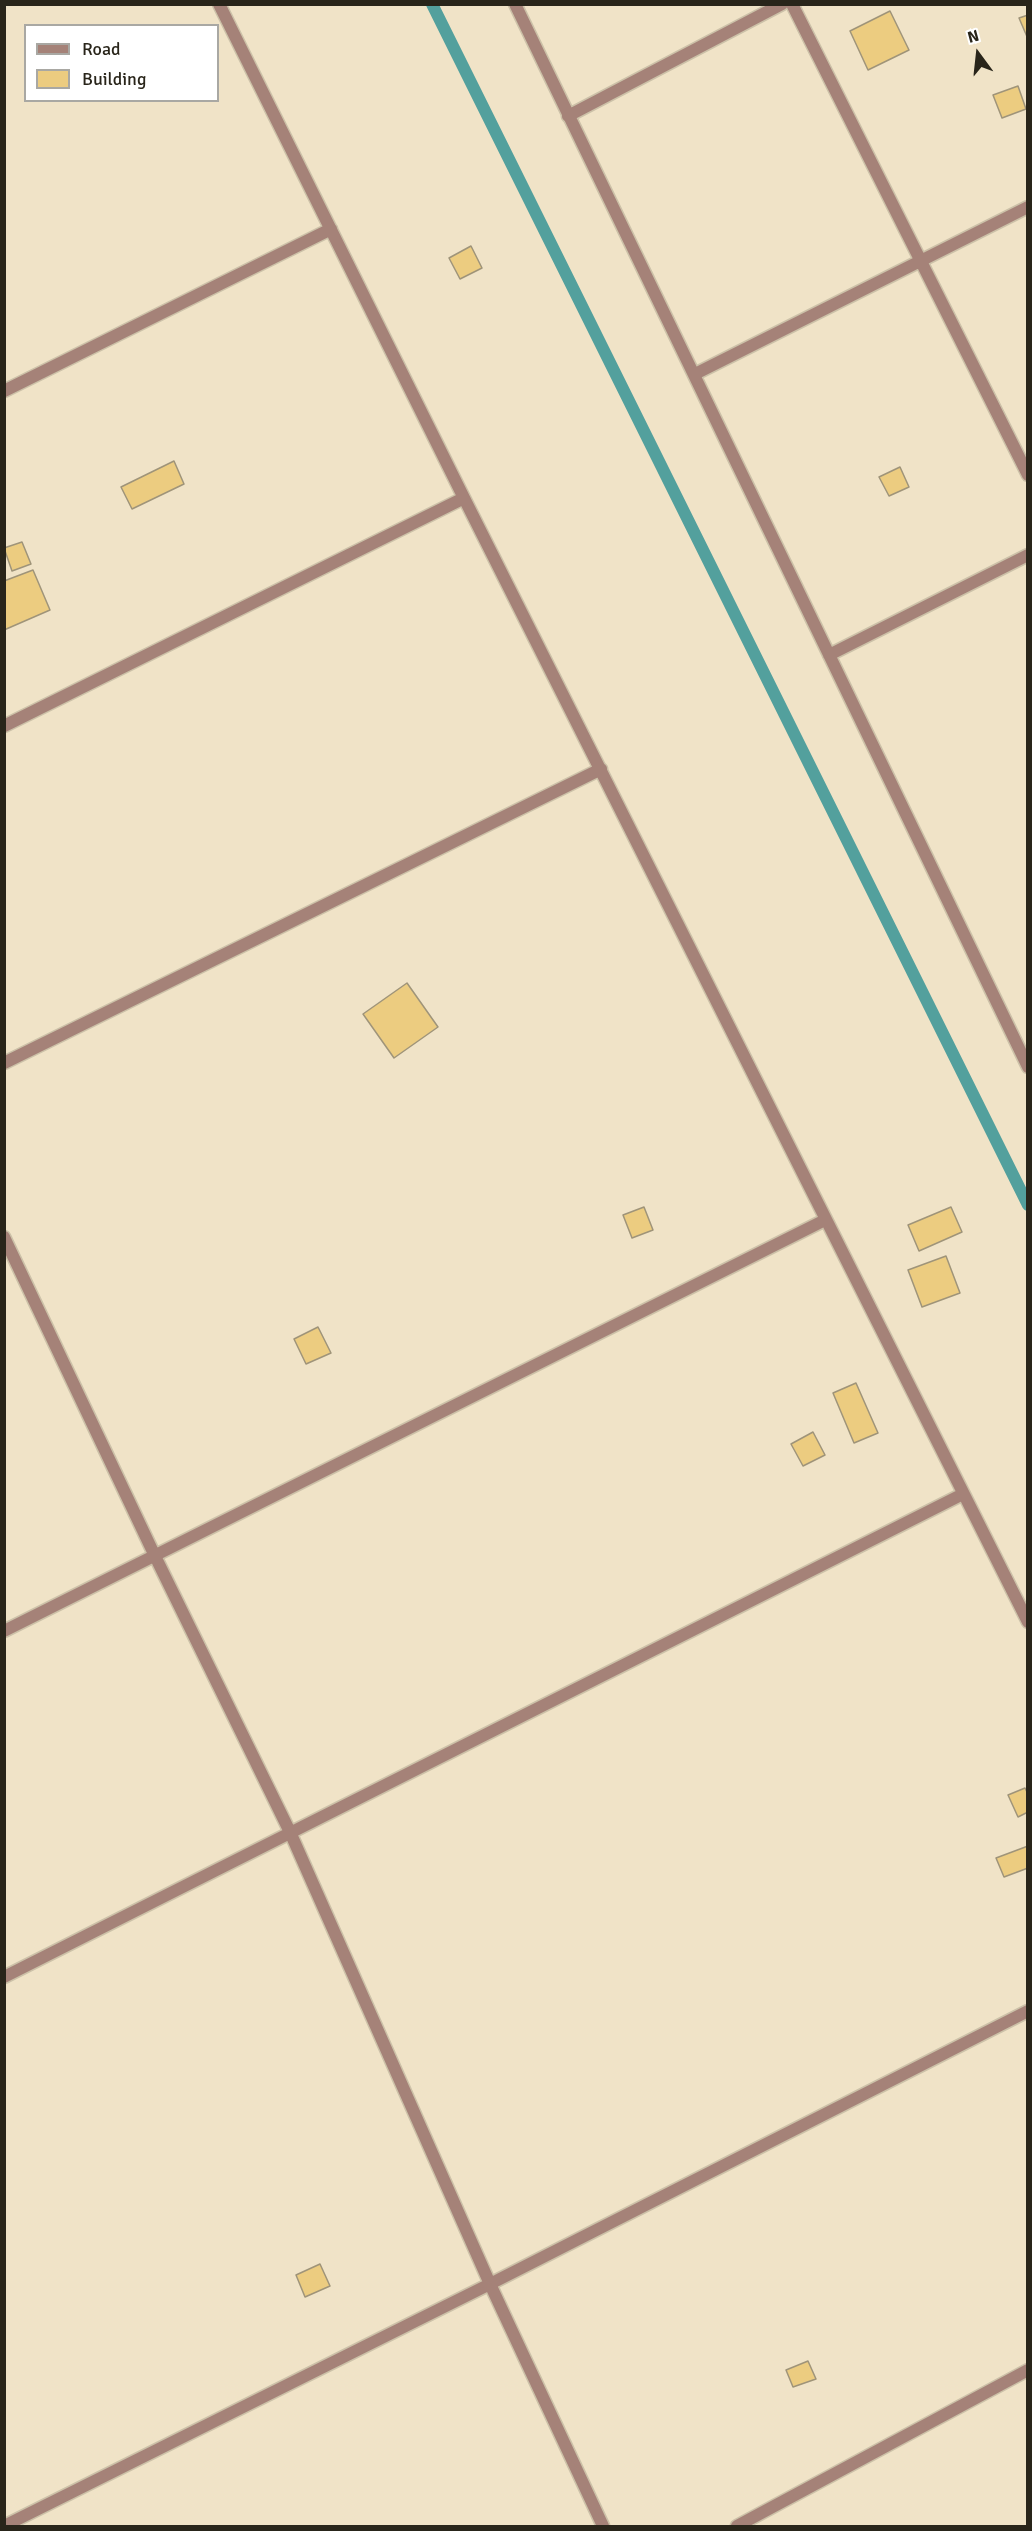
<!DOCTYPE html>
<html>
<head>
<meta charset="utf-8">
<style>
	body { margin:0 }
	#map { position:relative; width:1032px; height:2531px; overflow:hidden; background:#f0e3c7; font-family:Signika,sans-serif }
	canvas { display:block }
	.frame { position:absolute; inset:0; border:6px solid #29251a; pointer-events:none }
	.legend { position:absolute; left:24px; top:24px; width:195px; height:78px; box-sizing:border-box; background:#fff; border:2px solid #a9a8a3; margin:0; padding:8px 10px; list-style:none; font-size:18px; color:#29251a }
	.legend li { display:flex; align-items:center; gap:12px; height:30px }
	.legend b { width:30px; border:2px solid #a9a8a3 }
	.north { position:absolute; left:948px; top:24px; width:60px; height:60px; -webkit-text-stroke:4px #fff; paint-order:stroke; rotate:345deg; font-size:16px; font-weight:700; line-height:24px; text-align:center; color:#29251a }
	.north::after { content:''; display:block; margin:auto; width:21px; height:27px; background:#29251a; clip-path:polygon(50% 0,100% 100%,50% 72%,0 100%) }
</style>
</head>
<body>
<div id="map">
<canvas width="1032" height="2531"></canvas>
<div class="frame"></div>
<ul class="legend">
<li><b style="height:8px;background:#a58278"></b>Road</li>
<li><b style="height:16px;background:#eccc80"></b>Building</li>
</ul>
<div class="north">N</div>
</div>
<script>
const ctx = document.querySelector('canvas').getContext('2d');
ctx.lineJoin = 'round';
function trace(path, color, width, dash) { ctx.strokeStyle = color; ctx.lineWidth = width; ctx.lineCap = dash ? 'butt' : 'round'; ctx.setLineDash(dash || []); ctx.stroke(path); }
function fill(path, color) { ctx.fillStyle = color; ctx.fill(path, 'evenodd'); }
trace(new Path2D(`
	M432,4L1028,1205`), '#53a09d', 12);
const building = new Path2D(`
	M890,11L909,50L868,70L850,31Z
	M1028,15V39L1019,18Z
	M1018,86L1026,109L1002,118L993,95Z
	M471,246L482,268L460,279L449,258Z
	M174,461L184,484L132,509L121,487Z
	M900,467L909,487L889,496L879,477Z
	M22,542L31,564L12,571L4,548Z
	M33,570L50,610L4,630V581Z
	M407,983L438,1027L394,1058L363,1014Z
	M644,1207L653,1230L632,1238L623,1215Z
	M951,1207L962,1232L919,1251L908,1225Z
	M946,1256L960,1293L922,1307L908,1270Z
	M318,1327L331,1353L306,1364L294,1339Z
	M856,1383L878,1433L854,1443L833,1393Z
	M813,1432L825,1455L803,1466L791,1444Z
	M1025,1788L1028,1794V1812L1018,1817L1008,1795Z
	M1028,1846V1868L1004,1877L996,1858Z
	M320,2264L330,2286L305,2297L296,2275Z
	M808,2361L816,2379L793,2387L786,2370Z`);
fill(building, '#eccc80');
trace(building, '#9f9479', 1.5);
const minor = new Path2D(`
	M219,4L464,498L1028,1622
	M515,4L1028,1067
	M792,4L1028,475
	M568,116L782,4
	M695,374L1028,207
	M4,391L331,229
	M829,655L1028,555
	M4,726L464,498
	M4,1063L601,769
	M4,1237L154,1554L290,1832L490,2284L603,2526
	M4,1631L825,1220
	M4,1977L963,1494
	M4,2526L490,2284L1028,2011
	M737,2526L1028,2370`);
trace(minor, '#ccc1a8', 15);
trace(minor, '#a58278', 12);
</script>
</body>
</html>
